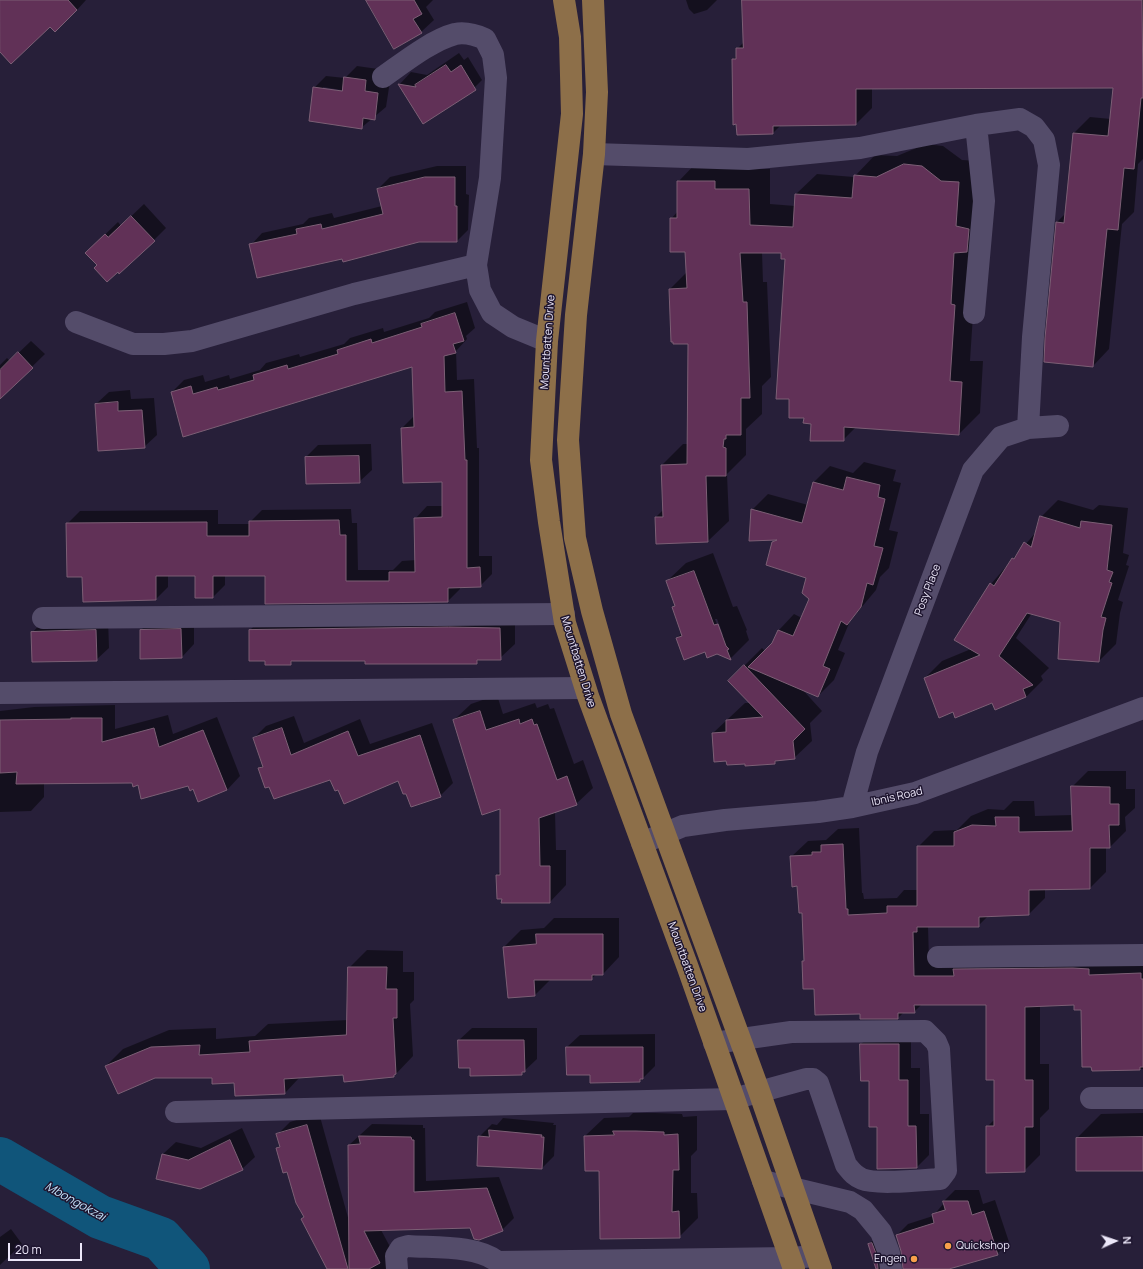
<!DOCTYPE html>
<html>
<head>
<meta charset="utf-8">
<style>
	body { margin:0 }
	#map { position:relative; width:1143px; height:1269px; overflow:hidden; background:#271f39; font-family:Manrope,sans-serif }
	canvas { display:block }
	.north { position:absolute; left:1095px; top:1221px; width:40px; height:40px; -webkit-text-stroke:3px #1e152f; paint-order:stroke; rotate:87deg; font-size:11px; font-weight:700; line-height:16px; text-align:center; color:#ece7f9 }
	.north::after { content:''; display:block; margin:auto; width:14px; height:18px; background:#ece7f9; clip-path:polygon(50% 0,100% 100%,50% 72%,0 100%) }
	.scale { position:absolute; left:8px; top:1243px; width:74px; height:18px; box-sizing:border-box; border:2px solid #ece7f9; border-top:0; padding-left:5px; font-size:12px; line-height:14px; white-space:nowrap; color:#ece7f9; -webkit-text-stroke:3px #1e152f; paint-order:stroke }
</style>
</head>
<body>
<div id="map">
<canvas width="1143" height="1269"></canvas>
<div class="north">N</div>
<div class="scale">20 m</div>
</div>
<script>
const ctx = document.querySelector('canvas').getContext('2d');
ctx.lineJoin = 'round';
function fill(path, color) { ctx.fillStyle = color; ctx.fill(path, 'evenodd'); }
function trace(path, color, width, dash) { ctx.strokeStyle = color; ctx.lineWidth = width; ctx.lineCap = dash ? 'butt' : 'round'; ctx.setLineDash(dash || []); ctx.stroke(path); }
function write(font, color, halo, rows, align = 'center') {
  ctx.font = font + ' Manrope,sans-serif'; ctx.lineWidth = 3; ctx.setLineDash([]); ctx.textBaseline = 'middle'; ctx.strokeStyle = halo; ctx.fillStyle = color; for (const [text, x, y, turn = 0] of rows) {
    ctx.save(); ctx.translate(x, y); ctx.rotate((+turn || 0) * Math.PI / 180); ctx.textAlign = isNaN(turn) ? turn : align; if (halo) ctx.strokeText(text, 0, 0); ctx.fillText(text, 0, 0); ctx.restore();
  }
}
fill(new Path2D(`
	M0,0H86L77,10L50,25L0,50Z
	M370,0H433L426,7L434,20L421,32Z
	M686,0H717L707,10L694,14L689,9Z
	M743,0H1143V159L1138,164L1134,212L1122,224L1109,349L1093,366L1057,222L1065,214L1074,133L1090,117L1111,119L1114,86L872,88V108L856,124L781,125L773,133L733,60L737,55V49L744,42Z
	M459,53L464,60L468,57L482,80L469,93L423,123L399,85L411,72L427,75Z
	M357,66L378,69L390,81L386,107L361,128L314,88L326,76L345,78ZM323,87L347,91V93L323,89Z
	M926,144L943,146L962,160L979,161L975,284L970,361H983L980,413L959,434L856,427L843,440L812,423L805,417L786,258L782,252H762L763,282H767L771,377L762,386V414L746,429V455L727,474L729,521L708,541L656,517L664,509L662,465L683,444H688L689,343L670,289L687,272L686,251L671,219L678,211V182L698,161L736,169H770V204L795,206L796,194L817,174L854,177L875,155L897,156Z
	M437,166H466V194L469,195L468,230L457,241H419L343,258L251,245L262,233L303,224L309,218L332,213L334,218L382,206L378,189L390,177Z
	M144,204L166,228L154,240L98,265L86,253L118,222L121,226Z
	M467,302L475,328L466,336L467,339L456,351L457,380L474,379L477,448H479V556H492V574L480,586L460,587V589L448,601L266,575H225V585L213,597H196V575H168V587L156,599L84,601L83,576L67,524L80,511L218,510V524H250V522L262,510L351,509L352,523H357L358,570H393L402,561L416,560L415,519L427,506H443L442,481L402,428L415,415L413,365L184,436L172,392L184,380L203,375L205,382L229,375L230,379L260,370L266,363L299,354L300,357L344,344L350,338L383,328L384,332L429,318L435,312Z
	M31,341L45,354L0,398V365L7,358L10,361Z
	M130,390L131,399L154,398L157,435L144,447L96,404L109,392Z
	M371,444L372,470L359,482L306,457L318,445Z
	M864,462L896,470L893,481L901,483L889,530L898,532L889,568L880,577L876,590L850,621L838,650L845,653L834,680L818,696L801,688L822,711L810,723L812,741L794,758L778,759L774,763H746L713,733L745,703H750L729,681L762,648L765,651L773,643L779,630L794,614L802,618L811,598L807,577L773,542L776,539L752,510L768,494L808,505L814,482L830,466L853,473Z
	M1058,500L1093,510L1099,505L1128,508L1123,553L1129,555L1126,565L1129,566L1118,600L1123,602L1120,613L1116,644L1099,661L1061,621L1032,613L1016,638L1049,668L1041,676L1043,680L1026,697L954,711L925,678L942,661L971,649L991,584L1037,531L1041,517Z
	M713,553L733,607L737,606L747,630L746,631L749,640L731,658L717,653L705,651L677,638L682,633L673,607L676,605L667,581L686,563ZM715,619H717L723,635H721Z
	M515,614V644L500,658L480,659L476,663L294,660L290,664L266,660L250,630L265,615Z
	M194,617V644L182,657L141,630L153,618Z
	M108,618L109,648L96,660L32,633L44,620Z
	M497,695L503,714L535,703L537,708L548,704L550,709L554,708L574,764L583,760L593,788L576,804L555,812L556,850H566V885L550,902L503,898L497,875L501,871V808L454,720L471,704Z
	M115,705V729L168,715L173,734L217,717L240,776L227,790L193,788L188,785L138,784L133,782L44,783V797L31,811L0,812V711L34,707Z
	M294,716L304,743L360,719L370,744L432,723L453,783L440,796L406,792L399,779L339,789L331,779L270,786L259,768L263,765L254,738L266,726Z
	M1088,771H1126V789H1135V808L1125,817L1126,831L1110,847H1106V872L1090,888L1045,889V898L1029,914L989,915L978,926H928L929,960L1143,958V1069L1092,1070L1082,1009L1075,1004L1040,1005V1064H1049V1109L1040,1118V1155L1024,1171L987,1127L995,1119V1079L987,1004H922L914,1012H904L898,1018H861V1013L815,988L803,962L805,960L803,912L791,857L808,841L826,840L838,829L859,828L862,893H863L864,899L897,898L904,890H918V847L934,831L957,830L971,816L988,809L1004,810L1013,801H1034L1035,816L1073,815L1072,787Z
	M554,918H619V957L603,974H597L591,979H551L535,995L504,947L521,930L544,928Z
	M367,950L403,951V972H414V1000L410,1004L413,1056L394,1076L344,1074L300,1077L285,1093L213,1077L106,1066L123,1049L169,1030L216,1028V1039L255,1036L268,1024L348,1020L349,968Z
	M472,1028H537V1059L521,1074L471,1067L459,1040Z
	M874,1032H911V1068H920V1114H929V1155L917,1167L878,1126L861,1044Z
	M655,1034V1066L640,1081L591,1074H568L567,1047L580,1035Z
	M319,1113L349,1221V1145L372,1124L423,1125V1128H425L426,1181L499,1177L514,1218L502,1230L470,1227L381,1230L402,1269H328L302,1219L305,1216L277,1148L281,1145L278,1134L290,1122Z
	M633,1113H655L682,1114L683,1117L697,1116V1150L691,1156V1193H697L698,1218L679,1237L600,1170L585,1136L604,1118L629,1117Z
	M1143,1113V1170H1077V1138L1101,1114Z
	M503,1118L554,1123L553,1125H556L554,1156L542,1168L479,1137L492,1124L497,1125Z
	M242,1128L255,1157L242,1169L200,1188L163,1154L176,1142L201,1148Z
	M955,1190H979L983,1204L995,1200L1009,1242L997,1254L954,1266L951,1269H904L902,1251L897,1235L908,1224L933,1216L944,1203V1201Z
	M11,1229L22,1244L0,1265V1237Z
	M881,1233L898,1269H877L869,1244Z`), '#0007');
trace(new Path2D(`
	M0,1159L100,1217L161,1239L188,1269`), '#10557a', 44);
const building = new Path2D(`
	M0,0H68L77,10L55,32L50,27L11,64L0,52Z
	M366,0H414L422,14L413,19L422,33L394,49Z
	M742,0H1142L1143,98H1141L1134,169L1124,168L1118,230L1107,229L1093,367L1044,362L1045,338L1056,222L1064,223L1073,133L1108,136L1113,88L856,89V125L773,126V134L737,135L736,124L733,125L732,59H736V48H743Z
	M446,65L451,72L461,65L476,90L423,124L398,84L416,87L415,85Z
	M344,77L366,80L365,91L378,93L375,120L363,118L362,129L309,121L313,87L342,91Z
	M904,164L922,166L941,181L959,182L956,226L969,229L967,252L954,253L951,304L955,305L950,381L962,382L959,435L844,427V441H810L811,424L803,423L804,418H789V399H776L785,259H781V253H740L743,302H747L750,398H741V435H726V439H724L723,447L726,448V476H706L708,542L656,544L655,517H663L661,465L687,464L688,344H673V342H671L669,289L687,288L685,252H670V218H677V181H715V189H749L750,225L793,227L795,194L852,198L854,175L876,177Z
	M425,177H455V206H457V242H419L343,262L342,259L257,278L249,244L297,234L296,229L321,224L322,229L383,214L377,189Z
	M131,216L155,241L119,274L118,272L107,282L94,268L97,265L85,253L105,234L108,237Z
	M455,313L464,341L453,344L456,353L444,356L445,392L462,391L465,460H467V568L480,567L481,587L448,588V602L265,604V576H213V598H195V576H156V600L83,602L82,577H67L66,523L207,522V536H249V521L339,520L340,535H346V581H389V572H415L414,518L442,517V482L403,483L401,428L414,427L412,367L183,437L171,392L191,386L193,394L217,387L218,390L254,380L253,375L287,365L288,369L338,354L337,350L371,339L372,343L422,327L421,324Z
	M18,352L33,368L0,399V370Z
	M118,402V411L142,410L145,448L98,451L95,404Z
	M359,456L360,483L306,484L305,457Z
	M847,477L880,485L878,497L885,499L874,546L883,548L873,585L867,583L861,607L847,625L841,621L823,666L830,669L818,697L748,667L772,643L778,630L793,636L809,599L802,593L806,578L766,565L772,542L777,540L749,541L751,509L802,523L813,482L843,490Z
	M1040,516L1080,528L1081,521L1112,525L1107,570L1113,572L1109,582L1112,583L1101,617L1106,618L1103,630L1099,662L1058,659L1060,622L1027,613L999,656L1033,685L1023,689L1026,697L995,710L992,703L955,718L953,712L939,718L924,678L980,655L954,640L990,583L994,586L1012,558L1014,559L1024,542L1031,547Z
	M694,571L714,625L718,624L726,646L729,649L727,650L731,660L717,654L707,658L705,652L684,660L676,638L682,636L672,607L675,606L666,581Z
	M449,627L500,628L501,660H477V664H365V661H291V665H265V661H249V630Z
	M181,629L182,658L140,659V630Z
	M96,630L97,661L32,662L31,632Z
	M744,665L805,729L793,741L795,759L775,761V764L745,766V764L727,765L726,761L714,762L712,733L726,732V720L763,717L728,681Z
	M480,711L486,730L519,719L520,724L532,719L534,725L537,724L557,780L567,776L577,805L539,818L540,866H550V903H501L502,899H497L496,875H500V809L482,815L453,720Z
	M71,718H102V742L154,728L159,747L203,730L227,790L198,802L193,789L190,791L188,786L141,799L138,785L133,787L132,783L16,784L17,772L0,773V720L71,719Z
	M282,728L291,755L348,731L358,756L420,735L441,797L411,807L406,794H403L398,781L344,804L338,790L335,791L330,780L274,799L269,787L265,788L258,768L263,767L253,738Z
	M1071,786L1110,787V804H1119V825H1109L1110,848H1090V889L1029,890V915L979,917V927H917V932H913L914,976H954L953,969L1073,968L1089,969V975L1141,973V979H1143V1067H1140V1070L1092,1071L1091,1067H1082L1081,1010H1074V1005L1025,1007V1080H1033V1127H1025V1172L986,1173V1126H994V1080H986V1005H914L915,1013H898V1019H860V1014L815,1015L814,989H803L802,961H804L802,913H799L797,886L792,887L790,856L812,855V852H821V845L843,844L846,909H848V915L887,913V906H917V846H954V832L972,825L996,826L995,817H1019V832L1072,831Z
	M536,934H603V975H592V980H534L535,996L508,998L503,947L536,944Z
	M348,967H387L386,989H397V1018H393L396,1074L394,1075V1077L344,1082L343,1075L284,1079L285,1094L235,1096L234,1083L212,1084V1078H155L118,1094L105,1066L151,1047L200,1045L199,1055L250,1052L249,1041L346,1035Z
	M458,1040H524L525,1072H522V1075L470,1076V1068H459Z
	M860,1044H899V1080H908V1126H916L917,1168L877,1169V1127H869V1081H861Z
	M566,1047H643V1079H640V1082L590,1083V1075H567Z
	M307,1125L348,1269H327L301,1219L304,1217L296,1203L287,1172L283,1173L276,1148L280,1147L276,1134Z
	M489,1130L542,1135L541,1137H544L542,1169L477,1166L478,1136L489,1137Z
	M613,1131H636L664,1132V1135L678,1134L679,1170H673L672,1212L679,1211L680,1238L600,1239L599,1171H585L584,1136L614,1135Z
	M359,1136L411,1137L412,1140H414V1192L487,1188L503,1231L479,1240L474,1239L470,1228L364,1231L380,1263L369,1269H349L348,1145L360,1144Z
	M1143,1137V1171H1076V1138Z
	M230,1140L243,1170L200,1189L156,1179L162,1154L188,1160Z
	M943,1201H968L972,1215L984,1211L998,1255L949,1269H903L901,1251L896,1235L934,1223L932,1214L945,1210Z
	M872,1243L877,1256L878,1269H876L868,1244Z`);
fill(building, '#613157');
trace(building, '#7c5f75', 1);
trace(new Path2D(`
	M383,77C403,63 432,40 455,34C465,32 476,35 485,39L493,55L496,78L490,178L476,265L480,290L492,313L513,327L547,341
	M594,154L748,159L860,148L976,125L1020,119L1034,127L1044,140L1049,165L1033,337L1028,428
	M974,313L984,201L976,125
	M76,322L133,344H164L192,341L354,294L476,265
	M43,618L564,614
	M0,693L585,688
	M852,807L867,752L973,470L1001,437L1028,428L1058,426
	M642,843L683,826L725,820L818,812L852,807L915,793L1143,708
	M938,957L1143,955
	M1091,1098H1143
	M176,1112L733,1099L806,1079H813L818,1083L846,1165C851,1171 854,1176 862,1179C876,1185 923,1180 940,1179L946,1171L939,1049L936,1042L925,1031L791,1032L714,1043
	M763,1181L850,1202L863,1210L881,1232L889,1253L891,1269
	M397,1269L396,1256L401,1248L408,1246C434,1248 477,1245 498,1262L790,1258L816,1256`), '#544c6a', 22);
trace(new Path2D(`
	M564,0L570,37L572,114L547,341L541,460L549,522L565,623L588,696L688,968L794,1269
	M593,0L597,92L594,154L576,315L568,440L575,538L592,611L621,714L759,1091L821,1269`), '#8d6f49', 22);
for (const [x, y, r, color] of [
	[948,1246,4,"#f8a04b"],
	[914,1259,4,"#f8a04b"]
]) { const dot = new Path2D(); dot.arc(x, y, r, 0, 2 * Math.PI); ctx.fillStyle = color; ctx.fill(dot); trace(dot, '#1e152f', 1.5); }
write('11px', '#ece7f9', '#1e152f', [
	["Mountbatten Drive",548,342,-86],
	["Posy Place",928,590,-69],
	["Mountbatten Drive",578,662,73],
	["Ibnis Road",897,797,-13],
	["Mountbatten Drive",687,967,70]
]);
write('11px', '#ece7f9', '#1e152f', [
	["Quickshop",956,1246],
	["Engen",906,1259,"right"]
], 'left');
write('italic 12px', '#c4e5fc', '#1e152f', [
	["Mbongokzai",75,1202,29]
]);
</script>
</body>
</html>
